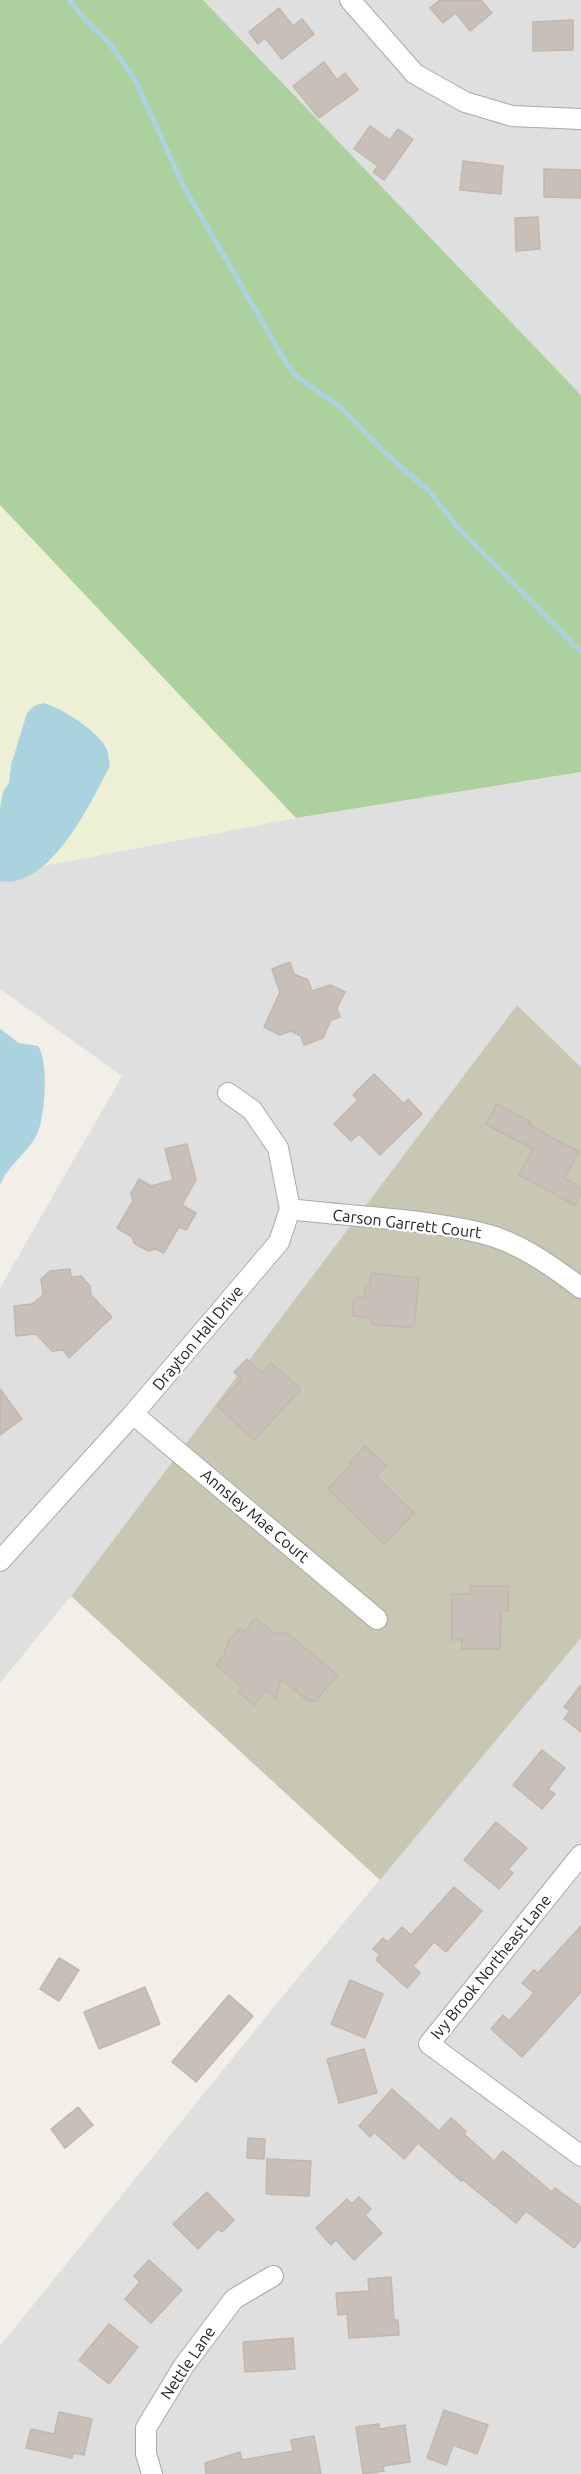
<!DOCTYPE html>
<html>
<head>
<meta charset="utf-8">
<style>
	body { margin:0 }
	canvas { display:block; background:#f2efe9 }
</style>
</head>
<body>
<canvas width="581" height="2474"></canvas>
<script>
const ctx = document.querySelector('canvas').getContext('2d');
ctx.lineJoin = 'round';
function fill(path, color) { ctx.fillStyle = color; ctx.fill(path, 'evenodd'); }
function trace(path, color, width, dash) { ctx.strokeStyle = color; ctx.lineWidth = width; ctx.lineCap = dash ? 'butt' : 'round'; ctx.setLineDash(dash || []); ctx.stroke(path); }
function write(font, color, halo, rows, align = 'center') {
  ctx.font = font + ' Ubuntu,sans-serif'; ctx.lineWidth = 5; ctx.setLineDash([]); ctx.textBaseline = 'middle'; ctx.strokeStyle = halo; ctx.fillStyle = color; for (const [text, x, y, turn = 0] of rows) {
    ctx.save(); ctx.translate(x, y); ctx.rotate((+turn || 0) * Math.PI / 180); ctx.textAlign = isNaN(turn) ? turn : align; if (halo) ctx.strokeText(text, 0, 0); ctx.fillText(text, 0, 0); ctx.restore();
  }
}
fill(new Path2D(`
	M203,0H581V395Z
	M581,772V1067L517,1005L71,1596L0,1683V1288L122,1076L0,989V874L296,818Z
	M581,1638V2474H0V2346L286,1992Z`), '#e0dfdf');
fill(new Path2D(`
	M517,1005L581,1067V1638L380,1880L71,1596Z`), '#c7c7b4');
fill(new Path2D(`
	M0,505L296,818L0,874Z`), '#eef0d5');
fill(new Path2D(`
	M0,0H203L581,395V772L296,818L0,505Z`), '#add19e');
fill(new Path2D(`
	M43,703C62,708 91,727 103,743C108,749 109,758 110,766C91,802 50,890 0,881V808L3,792L9,783L11,765L27,713L34,706Z
	M0,1029L19,1043L38,1046C49,1061 45,1115 38,1132C30,1151 8,1165 0,1185Z`), '#aad3df');
trace(new Path2D(`
	M69,0L85,20L109,43L135,80L184,187L285,361L296,376L339,406L384,452L430,492L459,529L581,652`), '#aad3df', 5);
const building = new Path2D(`
	M440,0H481L492,13L470,31L456,13L443,23L430,8Z
	M279,8L293,26L302,19L314,34L282,59L265,38L258,44L249,32Z
	M573,20V50L533,51V22Z
	M324,62L337,80L345,73L358,90L319,118L293,86Z
	M370,126L390,140L398,129L413,139L384,180L373,172L378,166L354,149Z
	M463,161L503,166L501,194L460,190Z
	M544,169L581,170V198L544,197Z
	M538,217L540,249L516,251L515,218Z
	M290,962L294,974L308,980L312,991L330,985L345,992L337,1008L340,1017L331,1020L323,1038L304,1045L301,1036L291,1031L280,1035L264,1027L280,992L272,969Z
	M374,1074L404,1104L408,1099L422,1114L380,1155L359,1134L351,1141L334,1124L358,1100L353,1095Z
	M497,1104L530,1122L529,1125L579,1152L564,1178L581,1188V1194L575,1205L519,1175L533,1149L486,1124Z
	M187,1144L196,1180L182,1205L196,1213L186,1230L179,1227L164,1253L156,1249L148,1251L134,1243L132,1237L117,1228L133,1201L131,1193L139,1179L151,1186L173,1180L165,1149Z
	M70,1269L71,1277L81,1276L90,1286L91,1295L112,1317L69,1358L63,1350L52,1351L36,1334L16,1336L14,1306L32,1304L43,1295L41,1279L50,1271Z
	M371,1273L419,1278L414,1328L371,1324V1318L352,1316L354,1297L364,1298L366,1286L370,1287Z
	M247,1359L262,1373L271,1363L301,1389L254,1440L217,1406L242,1379L234,1372Z
	M0,1389L22,1419L0,1435Z
	M365,1446L386,1466L376,1476L414,1513L384,1544L328,1489L352,1464L350,1462Z
	M470,1586H508V1611H501L500,1649H462V1640H452V1594H470Z
	M255,1618L276,1634L287,1633L337,1675L315,1702L306,1699L281,1679L276,1699L266,1690L254,1705L239,1693L243,1688L216,1665L224,1655L228,1642L239,1629L245,1631Z
	M581,1685V1732L564,1719L570,1711L564,1707Z
	M542,1750L565,1768L548,1789L555,1794L542,1809L513,1785Z
	M496,1822L527,1848L508,1869L513,1873L499,1889L464,1860Z
	M454,1887L482,1911L446,1952L434,1942L413,1966L420,1973L407,1988L376,1960L380,1955L373,1949L383,1938L388,1942L402,1927L411,1935Z
	M581,1926V1992L522,2057L491,2029L503,2015L509,2021L534,1993L522,1983L534,1970L538,1973Z
	M59,1958L79,1970L59,2001L40,1989Z
	M350,1980L383,1994L365,2038L331,2024Z
	M145,1987L160,2024L99,2049L84,2012Z
	M229,1995L253,2016L196,2082L172,2062Z
	M364,2049L377,2093L339,2103L327,2059Z
	M392,2089L439,2131L451,2118L466,2131L464,2134L494,2161L503,2151L552,2192L555,2188L581,2207V2239L574,2248L526,2211L516,2223L463,2180L461,2181L418,2143L404,2159L374,2132L370,2137L359,2126Z
	M78,2107L93,2125L65,2148L51,2129Z
	M248,2138L265,2139L264,2159L247,2158Z
	M267,2159L311,2161L309,2196L266,2194Z
	M207,2192L234,2220L222,2232L218,2229L198,2249L173,2224Z
	M359,2197L371,2209L365,2215L382,2233L354,2260L336,2240L331,2245L316,2228L347,2199L352,2204Z
	M149,2260L182,2290L151,2323L125,2299L140,2282L134,2276Z
	M391,2277L394,2320H398L399,2335L349,2338L347,2314L338,2315L336,2293L369,2291L368,2279Z
	M109,2324L138,2347L109,2384L79,2360Z
	M293,2338L295,2369L245,2372L243,2342Z
	M444,2410L488,2425L477,2454L453,2445L446,2465L427,2458Z
	M59,2412L92,2419L84,2455L73,2453L72,2458L26,2448L31,2429L54,2434Z
	M379,2424V2429L405,2425L410,2462L383,2466L384,2471L363,2474L356,2427Z
	M314,2436L321,2474H206L205,2463L240,2452L242,2460L293,2451L291,2440Z`);
fill(building, '#c7bfb8');
trace(building, '#c4b6ab', 1.5);
const minor = new Path2D(`
	M350,0L415,74L465,102L512,116L581,119
	M290,1209C353,1217 419,1218 481,1233C517,1241 552,1266 581,1288
	M133,1414L377,1619
	M0,1561L133,1414L279,1242L290,1209L278,1148L252,1110L228,1093
	M581,1855L429,2044L581,2156
	M152,2474L146,2454V2428L183,2367L234,2299L273,2276`);
trace(minor, '#a9a9a9', 22);
trace(minor, '#fff', 20);
write('16px', '#222', '#fff', [
	["Carson Garrett Court",407,1224,7],
	["Drayton Hall Drive",198,1338,-50],
	["Annsley Mae Court",255,1516,40],
	["Ivy Brook Northeast Lane",491,1967,-51],
	["Nettle Lane",188,2363,-56]
]);
</script>
</body>
</html>
